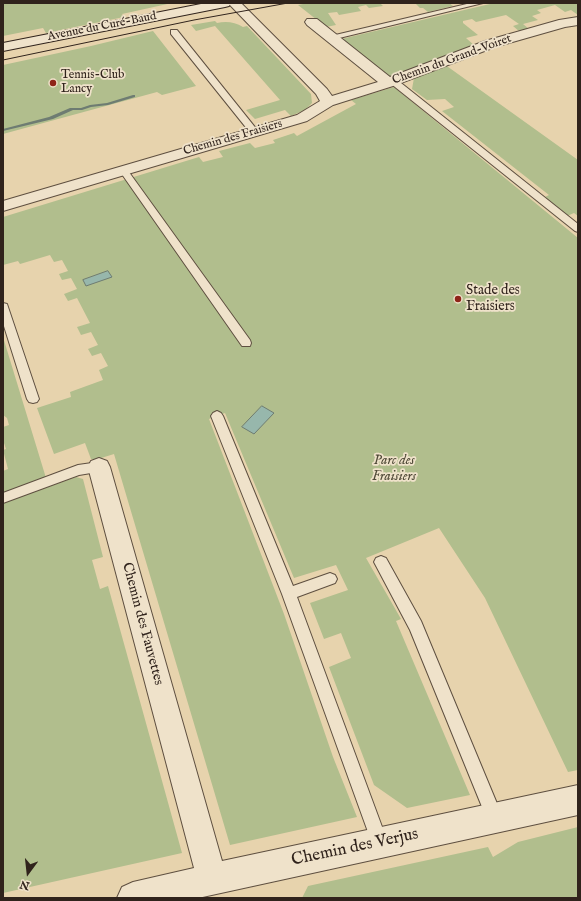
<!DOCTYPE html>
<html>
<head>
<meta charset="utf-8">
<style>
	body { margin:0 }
	#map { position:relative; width:581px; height:901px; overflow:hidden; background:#e7d3ad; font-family:"IM FELL English",serif }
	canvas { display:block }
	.frame { position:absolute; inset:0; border:4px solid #30231c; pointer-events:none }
	.north { position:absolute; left:8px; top:853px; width:40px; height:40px; -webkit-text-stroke:3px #efe2ca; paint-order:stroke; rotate:195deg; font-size:11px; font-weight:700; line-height:16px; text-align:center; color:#30231c }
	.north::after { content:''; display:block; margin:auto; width:14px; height:18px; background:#30231c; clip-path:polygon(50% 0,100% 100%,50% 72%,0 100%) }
</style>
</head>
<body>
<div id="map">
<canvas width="581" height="901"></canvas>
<div class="frame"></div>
<div class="north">N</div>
</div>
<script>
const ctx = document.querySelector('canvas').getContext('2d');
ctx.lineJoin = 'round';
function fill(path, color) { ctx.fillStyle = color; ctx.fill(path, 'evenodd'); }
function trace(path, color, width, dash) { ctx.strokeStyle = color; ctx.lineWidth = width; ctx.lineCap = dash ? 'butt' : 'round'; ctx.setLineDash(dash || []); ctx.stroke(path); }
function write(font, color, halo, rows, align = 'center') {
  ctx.font = font + ' "IM FELL English",serif'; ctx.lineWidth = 3.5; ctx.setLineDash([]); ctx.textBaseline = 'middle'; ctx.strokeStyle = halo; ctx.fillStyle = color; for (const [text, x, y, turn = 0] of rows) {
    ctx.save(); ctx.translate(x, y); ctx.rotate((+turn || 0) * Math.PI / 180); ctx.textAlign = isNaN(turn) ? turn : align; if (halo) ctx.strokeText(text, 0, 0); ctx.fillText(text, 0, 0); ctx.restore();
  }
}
fill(new Path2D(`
	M3,3H172L122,14L124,17L46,33L43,28L3,36Z
	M308,3H380L383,6L369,8L366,5L358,7L361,11L339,15L337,12L328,13L336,25L326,27L298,5Z
	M415,3H449L453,6L428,12L423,8H420Z
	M494,3H578V15L571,10L565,12L555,5L537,10L541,13L532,16L538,20L523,24L529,29L520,32L513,26L519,24L506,15L476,22L472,19L463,21V23L478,35L466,38L475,46L395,78L388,77L341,39Z
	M215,21L217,23C226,21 235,22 243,27L247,26L311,94L312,103L305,110L291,116L285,110L255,119L246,110L280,100L215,26L196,31L191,25Z
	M153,31L196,86L162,95L157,92L3,134V65L91,46Z
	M444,64L578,160V216L574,213L567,216L545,197L549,195L442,111L454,107L445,99L427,100L412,89L414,78Z
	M394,87L578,238V770L568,772L485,598L439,528L366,558L401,619L396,621L470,795L407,808L374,785L329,667L351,658L341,633L324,639L310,603L348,590L336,565L294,578L225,413L209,419L284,614L333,757L357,817L230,845L114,454L98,459H91L85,443L54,454L37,408L71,397L70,392L103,380L99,370L108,366L101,353L92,356L88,349L98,345L91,332L81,335L77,327L90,323L77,298L68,301L64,294L77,289L71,278L62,280L59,274L68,271L62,260L54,262L50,255L20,264L18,261L3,265V217L199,157L203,162L223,157L219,151L250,143L255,148L275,143L273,140L294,133L297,136L356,104L351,100Z
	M3,337L46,478L3,493V471L8,469L3,450L6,449L3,440V427L9,425L7,418L3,415Z
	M76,477L83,479L103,557L92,560L100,589L108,586L182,853L3,893V503Z
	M578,827V898H302L308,886L488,847L493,857L518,842Z`), '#b1be8d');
const water = new Path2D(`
	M108,271L112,277L86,286L83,280Z
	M262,406L274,413L254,434L242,427Z`);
fill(water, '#97b7ac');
trace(water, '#6e7c72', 1);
fill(new Path2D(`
	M133,95H135V97L108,105L91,107L82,110H73L53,119L3,131V129L49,117L70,108H81L90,105L107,103Z`), '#6e7c72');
const lane = new Path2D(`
	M471,3H483L331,40L327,38L331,36Z
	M171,30H177L258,131L259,133L258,135H252L171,34Z
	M390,79H396L578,224V232L575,231L390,83Z
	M123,167L126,168L250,340L251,343L250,346H242L119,170Z
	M3,303L7,304L8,307L39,399L37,402L33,403L29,402L27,399L3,323Z
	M217,411L221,413L223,416L293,586L330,573L335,575L337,579L335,583L297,597L388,843L386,849L380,851L374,849L372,843L282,594L211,416L213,413Z
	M99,462L103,463L105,467L103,471L79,475L3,503V493L78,465Z
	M381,556L386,558L421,621L503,818L501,824L495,826L489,824L410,630L374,562L376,558Z`);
const street = new Path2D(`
	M228,3H241L327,89L332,96L378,82L307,25L305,22L307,19H317L390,77L485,41L559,20L578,17V25L565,27L495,47L393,86L333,105L307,121L3,211V201L297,115L320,101L316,94Z
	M99,458L107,461L110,467L222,861L578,785V815L198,898H117L122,887L133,882L194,868L88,467L91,461Z`);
const secondary = new Path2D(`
	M206,3H231L229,6L225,7L3,51V43Z`);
trace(lane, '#5e4f40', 2);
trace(street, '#5e4f40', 2);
trace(secondary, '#30231c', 2);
fill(lane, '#efe2ca');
fill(street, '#efe2ca');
fill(secondary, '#efe2ca');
trace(new Path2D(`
	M3,60L194,20L288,3`), '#30231c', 1);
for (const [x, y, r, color] of [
	[53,83,4,"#8f2418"],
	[458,299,4,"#8f2418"]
]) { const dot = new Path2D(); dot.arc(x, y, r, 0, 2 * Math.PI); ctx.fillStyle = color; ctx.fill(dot); trace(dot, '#efe2ca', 1.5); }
write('12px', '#30231c', '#efe2ca', [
	["Avenue du Curé-Baud",102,27,-11],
	["Chemin du Grand-Voiret",452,60,-20],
	["Chemin des Fraisiers",233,138,-16]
]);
write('12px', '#30231c', '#efe2ca', [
	["Tennis-Club",61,76],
	["Lancy",61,90]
], 'left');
write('14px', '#30231c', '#efe2ca', [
	["Stade des",466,291],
	["Fraisiers",466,307]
], 'left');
write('italic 14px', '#504a38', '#efe2ca', [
	["Parc des",394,461],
	["Fraisiers",394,477]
]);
write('14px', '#30231c', '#efe2ca', [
	["Chemin des Fauvettes",142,624,75]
]);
write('17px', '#30231c', '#efe2ca', [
	["Chemin des Verjus",355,848,-12]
]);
</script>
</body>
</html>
